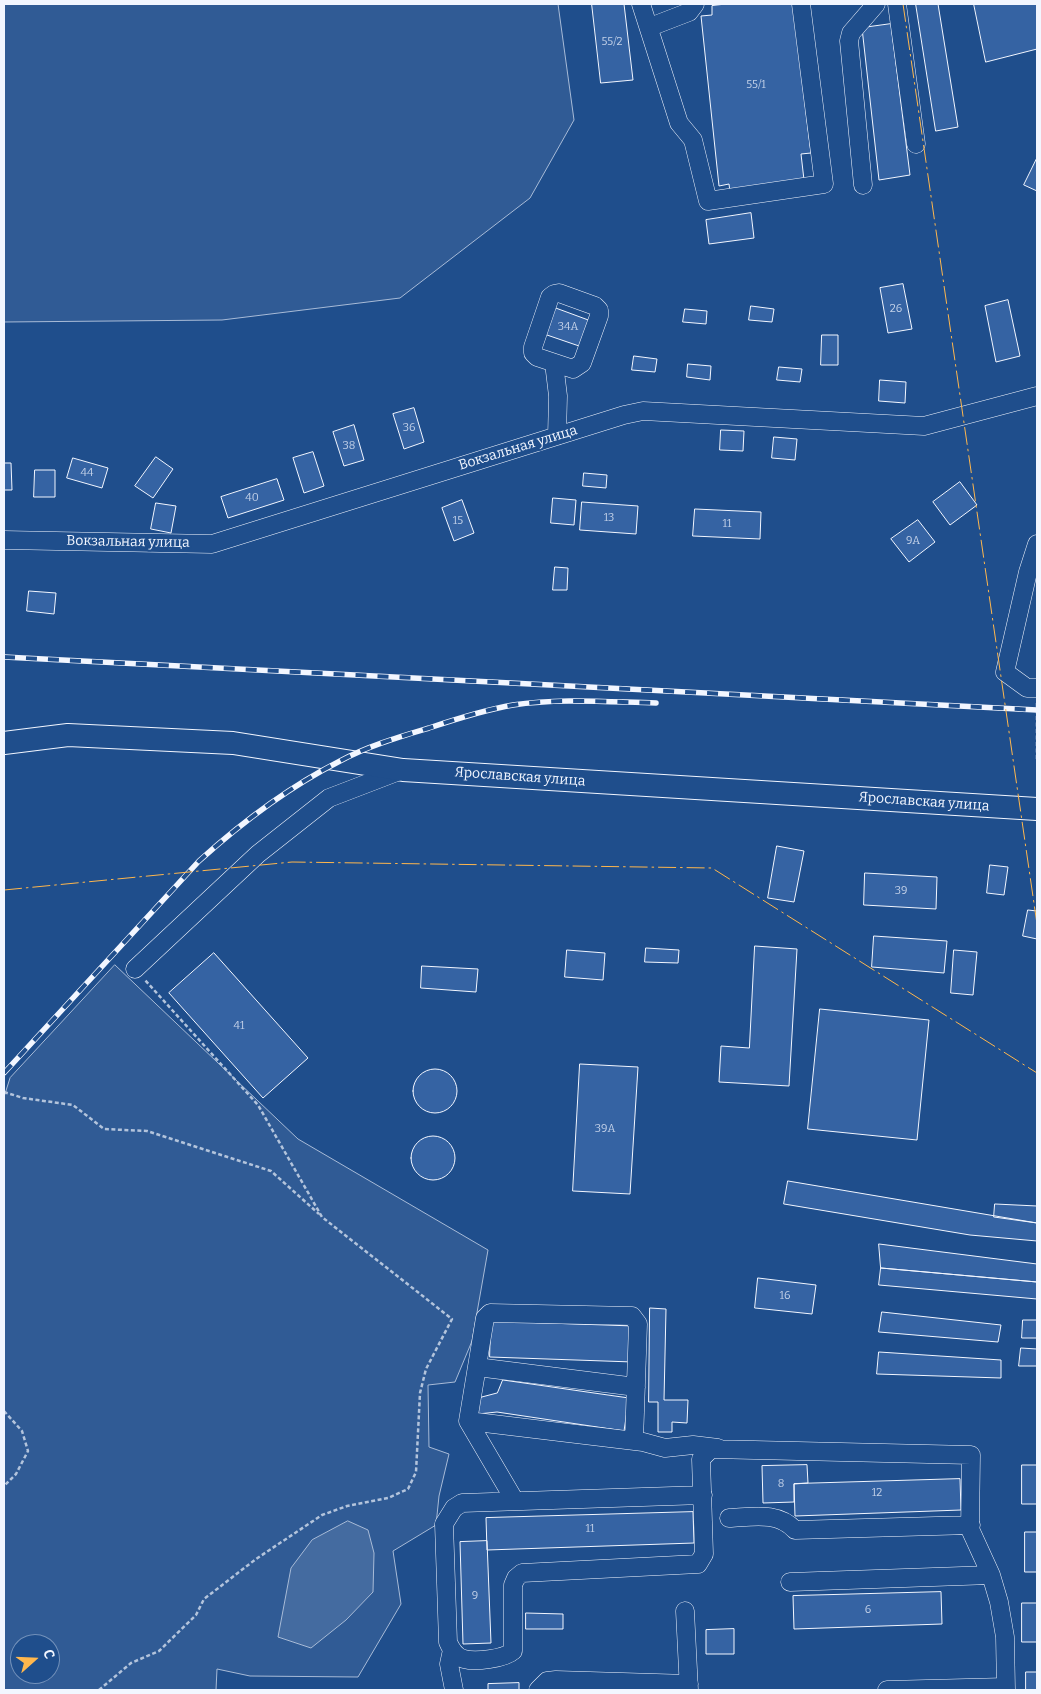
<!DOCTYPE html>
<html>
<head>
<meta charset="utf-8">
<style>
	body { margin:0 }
	#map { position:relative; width:1041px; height:1694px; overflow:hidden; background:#1f4e8c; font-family:Bitter,serif }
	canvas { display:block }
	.frame { position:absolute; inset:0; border:5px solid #f2f6ff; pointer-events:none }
	.north { position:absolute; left:10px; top:1634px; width:50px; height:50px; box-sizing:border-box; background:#1f4e8c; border:1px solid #7391ba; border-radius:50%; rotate:70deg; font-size:14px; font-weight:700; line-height:20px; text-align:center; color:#f2f6ff }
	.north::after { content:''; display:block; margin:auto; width:18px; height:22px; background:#ffb74d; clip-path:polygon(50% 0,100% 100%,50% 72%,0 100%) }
</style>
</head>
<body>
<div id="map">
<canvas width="1041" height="1694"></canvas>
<div class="frame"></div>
<div class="north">С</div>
</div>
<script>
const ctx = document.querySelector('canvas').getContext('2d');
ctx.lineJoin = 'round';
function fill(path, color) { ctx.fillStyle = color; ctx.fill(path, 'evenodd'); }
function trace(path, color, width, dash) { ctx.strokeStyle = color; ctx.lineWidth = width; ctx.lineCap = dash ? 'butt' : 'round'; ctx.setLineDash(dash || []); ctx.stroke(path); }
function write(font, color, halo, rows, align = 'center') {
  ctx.font = font + ' Bitter,serif'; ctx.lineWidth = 4; ctx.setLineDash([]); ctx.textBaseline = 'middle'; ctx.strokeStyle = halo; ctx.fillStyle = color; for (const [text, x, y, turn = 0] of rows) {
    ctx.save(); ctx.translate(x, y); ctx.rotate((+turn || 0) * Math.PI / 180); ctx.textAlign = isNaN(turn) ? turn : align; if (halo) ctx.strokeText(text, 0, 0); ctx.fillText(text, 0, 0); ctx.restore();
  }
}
const built = new Path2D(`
	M4,4H558L574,120L530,198L400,298L222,320L4,322Z
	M115,965L298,1139L488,1250L472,1341L455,1382L428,1385L429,1447L449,1454L439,1496L436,1525L393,1551L401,1604L358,1677L250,1676L217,1669L216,1690H4V1097L10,1078ZM20,1644H50V1674H20Z`);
fill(built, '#305b95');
trace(built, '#a8bbd7', 1);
const water = new Path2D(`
	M348,1521L368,1530L374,1553L373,1592L346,1620L311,1648L278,1637L291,1568L312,1540Z`);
fill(water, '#446ba0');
trace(water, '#a8bbd7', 1);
const building = new Path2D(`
	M592,4H624L633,80L601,83Z
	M726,4H793L811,153L801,154L804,180L730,192L729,184L719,186L701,16L712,15V6Z
	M916,4H938L958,127L936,131Z
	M974,4H1037V49L986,62Z
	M891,24L910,175L879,180L862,28Z
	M1037,158V191L1024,185Z
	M751,213L754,238L709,244L706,220Z
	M903,284L912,329L888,333L880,288Z
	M1008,300L1020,356L996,362L985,306Z
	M751,306L774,309L772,322L749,320Z
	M553,307L591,321L582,347L544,334Z
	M685,309L707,311L706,324L683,322Z
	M822,335H838V365H821Z
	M634,356L657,359L655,372L632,370Z
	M688,364L711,366L710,380L687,377Z
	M779,367L802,369L800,382L777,380Z
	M880,380L906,382L905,403L879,401Z
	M414,408L424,442L404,449L393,414Z
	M354,425L364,460L344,466L333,432Z
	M721,430L744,431L743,451L720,450Z
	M774,437L797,439L795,460L772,458Z
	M313,452L324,486L304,493L293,458Z
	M156,457L173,469L153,498L135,486Z
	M73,458L108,468L102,488L67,478Z
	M4,463H11L12,490H4Z
	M35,470H55V497H34Z
	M584,473L607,475L606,488L583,486Z
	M277,479L284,500L228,518L221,497Z
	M960,482L977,505L950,525L933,502Z
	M553,498L576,500L574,525L551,523Z
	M462,500L474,533L454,541L442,508Z
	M582,502L638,506L636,534L580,530Z
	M156,503L176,506L171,533L151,529Z
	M695,509L761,512L760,539L693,536Z
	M918,520L935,542L909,562L891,539Z
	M555,567L568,568L567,590H553Z
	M29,591L56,593L54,614L27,611Z
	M777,846L804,851L794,902L768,898Z
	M990,865L1008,867L1004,895L987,893Z
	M865,873L937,877L936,909L864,905Z
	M1028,910L1037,911V939L1023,936Z
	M874,936L947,941L944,973L872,967Z
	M755,946L797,949L789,1086L719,1082L721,1046L749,1048Z
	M646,948L679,950L678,963L645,962Z
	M567,950L605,953L603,980L565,977Z
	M954,950L977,952L973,995L951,993Z
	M214,953L308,1058L263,1098L169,993Z
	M422,966L478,969L476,992L421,988Z
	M820,1009L929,1020L917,1140L808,1129Z
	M580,1064L638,1067L630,1194L573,1191Z
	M413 1091a22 22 0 1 1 44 0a22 22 0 1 1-44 0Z
	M411 1158a22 22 0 1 1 44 0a22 22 0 1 1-44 0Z
	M788,1181L1037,1223V1241L970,1235L784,1204Z
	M995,1204L1037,1206V1223L994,1217Z
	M879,1244L1037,1264V1282L881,1268Z
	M881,1268L1037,1282V1299L879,1285Z
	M758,1278L816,1285L812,1314L755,1308Z
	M650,1308L666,1309L664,1400H688L687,1423L672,1422V1432H658V1402H649Z
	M882,1312L1001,1325L998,1342L879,1332Z
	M1023,1320H1037V1338H1022Z
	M491,1321L634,1326L633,1362L490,1357Z
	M1021,1348L1037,1349V1366H1019Z
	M879,1352L1001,1360V1378L877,1374Z
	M503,1380L629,1398L624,1431L497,1412L478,1414V1398L497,1393Z
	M807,1465L808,1483L794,1484V1502L763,1503L762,1466Z
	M1022,1465H1037V1504H1022Z
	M960,1479L961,1510L795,1516L794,1484Z
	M693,1512L694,1543L487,1550L486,1518Z
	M1025,1532H1037V1572H1025Z
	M487,1541L491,1643L463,1644L460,1542Z
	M941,1592L942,1624L794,1629L793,1596Z
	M1022,1603H1037V1642H1022Z
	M526,1613L563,1614V1629H526Z
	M734,1629V1654H706V1630Z
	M1026,1672H1037V1690H1026Z
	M519,1683V1690H488V1684Z`);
fill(building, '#3563a3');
trace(building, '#f2f6ff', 1);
const minor = new Path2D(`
	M641,4L679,123L693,140L708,201L824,184L801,4
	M897,4L916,144
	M650,27L689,12L695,4
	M863,185L849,41L851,33L876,4
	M559,293L595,306L599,310V316L582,363L573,369L537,357L533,353V347L550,297L554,294Z
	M554,363L558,396L557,436
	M4,540L212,544L624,415L643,411L924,426L1037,396
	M1037,544L1028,572L1005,672L1027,688H1037
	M135,969L258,854L329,798L402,770
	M477,1367L636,1387
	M468,1421L485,1318L490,1313L632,1316L638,1324L634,1441
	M703,1495L462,1503L454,1508L444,1524L448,1642C451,1649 456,1657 464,1659C475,1662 504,1659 513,1651V1585L516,1578L522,1573L698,1564L704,1554L701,1459L711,1449L971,1455L970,1529L991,1575L999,1602L1005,1637L1006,1690
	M515,1501L468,1421L643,1442L665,1448L693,1445L718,1448
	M729,1518C752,1517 778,1511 795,1530L971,1525
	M790,1582L991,1575
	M685,1611L689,1690
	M452,1650L449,1664L454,1690
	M538,1690L547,1681L556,1680L689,1684
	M887,1690L1006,1687`);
const major = new Path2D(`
	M4,743L68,735L233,743L403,770L1037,809`);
trace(minor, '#f2f6ff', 19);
trace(major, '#f2f6ff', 24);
trace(new Path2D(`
	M1037,703V761
	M4,1092L23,1098L73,1105L104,1129L147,1131L271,1171L319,1214
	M4,1411L22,1431L28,1451L16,1474L4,1486
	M99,1690L131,1663L159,1651L196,1615L204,1599L256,1559L322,1515L347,1506L388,1498L408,1489L416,1472L420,1393L426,1369L452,1319L322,1217L258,1105L145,980`), '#b3c4dc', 2.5, [4, 2.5]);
trace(minor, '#1f4e8c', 18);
trace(major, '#1f4e8c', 22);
const rail = new Path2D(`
	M4,657L1037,710
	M4,1073L199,861C241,823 289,787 340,761C368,746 399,737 429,728C456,719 484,710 513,705C559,698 609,702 656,703`);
trace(rail, '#f2f6ff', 5.5);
trace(rail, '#1f4e8c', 4, [11]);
trace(new Path2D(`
	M903,4L1037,924
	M4,890L292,862L712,868L1037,1073`), '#ffb74d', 1, [18, 4, 2.5, 4]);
write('11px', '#c3d1e8', null, [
	["55/2",612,42],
	["55/1",756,85],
	["26",896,309],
	["34А",568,327],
	["36",409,428],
	["38",349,446],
	["44",87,473],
	["40",252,498],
	["13",609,518],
	["15",458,521],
	["11",727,524],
	["9А",913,541],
	["39",901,891],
	["41",239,1026],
	["39А",605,1129],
	["16",785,1296],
	["8",781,1484],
	["12",877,1493],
	["11",590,1529],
	["9",475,1596],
	["6",868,1610]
]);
write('14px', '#f2f6ff', '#1f4e8c', [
	["Вокзальная улица",518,448,-17],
	["Вокзальная улица",128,542,1],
	["Ярославская улица",520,777,4],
	["Ярославская улица",924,802,4]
]);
</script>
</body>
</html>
